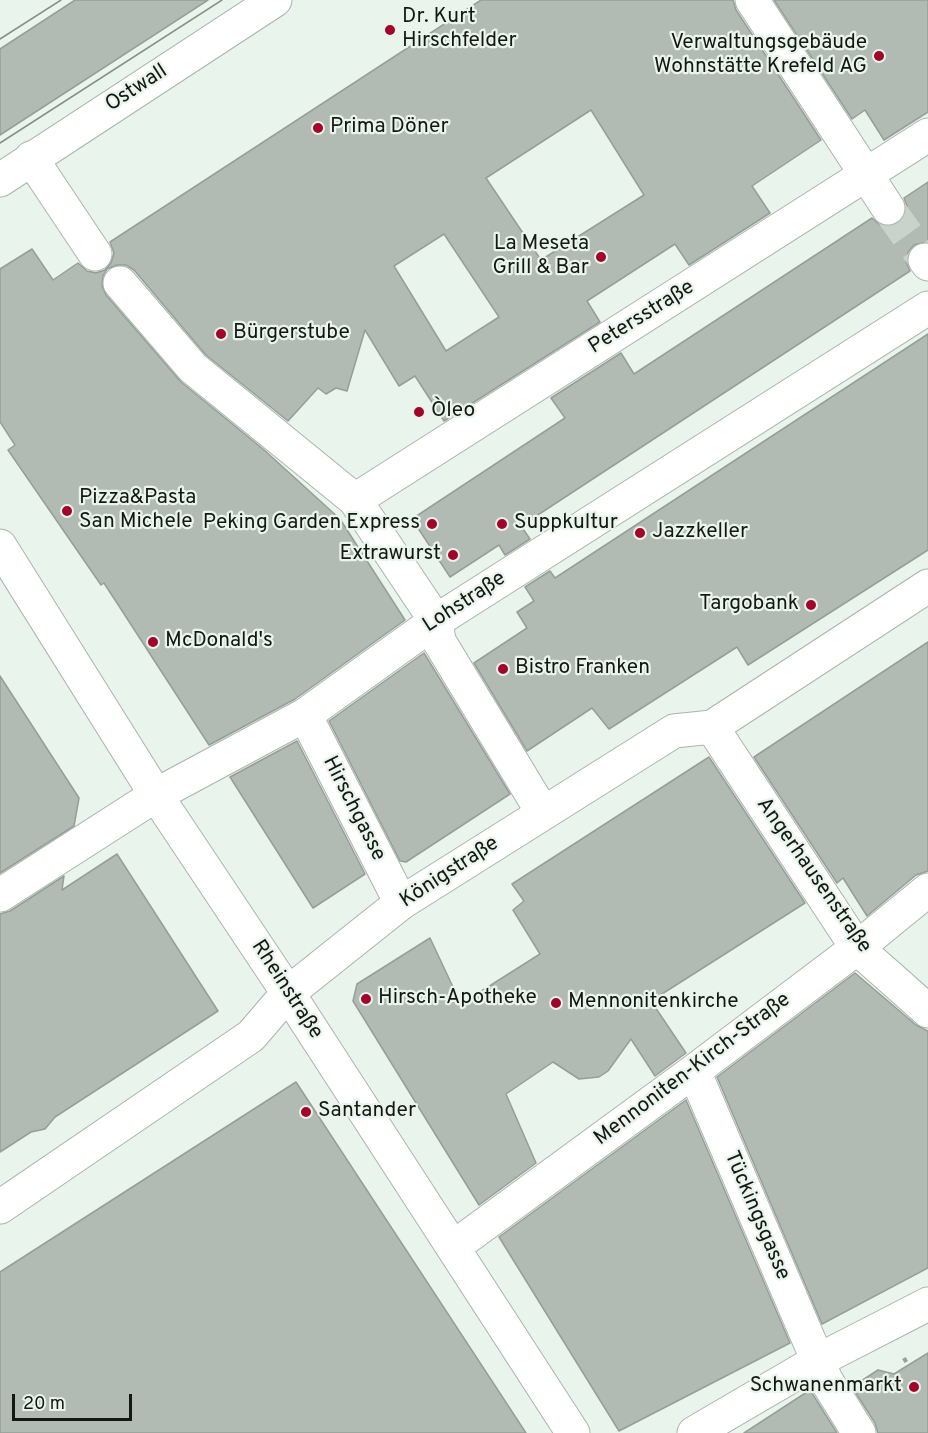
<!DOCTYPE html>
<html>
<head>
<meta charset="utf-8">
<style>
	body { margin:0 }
	#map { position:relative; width:928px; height:1433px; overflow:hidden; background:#e9f4ec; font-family:Overpass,sans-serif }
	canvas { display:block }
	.scale { position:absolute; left:12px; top:1394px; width:120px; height:27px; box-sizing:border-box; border:3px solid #141815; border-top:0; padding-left:8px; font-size:18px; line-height:21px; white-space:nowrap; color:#141815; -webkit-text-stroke:4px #e9f4ec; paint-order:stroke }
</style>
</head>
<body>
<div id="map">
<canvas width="928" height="1433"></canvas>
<div class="scale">20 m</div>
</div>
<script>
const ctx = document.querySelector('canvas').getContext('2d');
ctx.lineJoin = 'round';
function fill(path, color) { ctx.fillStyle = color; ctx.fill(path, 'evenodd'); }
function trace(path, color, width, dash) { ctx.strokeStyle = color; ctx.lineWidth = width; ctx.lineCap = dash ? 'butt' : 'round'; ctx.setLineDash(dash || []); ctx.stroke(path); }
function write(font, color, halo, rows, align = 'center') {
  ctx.font = font + ' Overpass,sans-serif'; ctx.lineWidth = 4.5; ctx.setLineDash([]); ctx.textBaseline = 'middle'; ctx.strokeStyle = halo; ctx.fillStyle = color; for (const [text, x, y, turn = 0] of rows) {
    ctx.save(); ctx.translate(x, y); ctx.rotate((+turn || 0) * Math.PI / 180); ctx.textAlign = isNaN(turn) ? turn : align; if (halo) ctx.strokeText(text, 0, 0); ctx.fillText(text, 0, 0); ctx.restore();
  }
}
const building = new Path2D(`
	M75,0H208L0,135V49Z
	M481,0H733L736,10L821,140L752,186L770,213L689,265L675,244L587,301L600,322L444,421L415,376L399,386L365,330L347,391L336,388L326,394L318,388L288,421L206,355L134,270L126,265H117L107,269L103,276L102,286L106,295L181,382L263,449L340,519L405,620L295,699L209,745L104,583L101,585L8,450L15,445L0,422V269L32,249L53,280L78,263L87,271L96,273L105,270L111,263L114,253L110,242ZM591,110L644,195L541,260L486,178ZM444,234L499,317L446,351L394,266Z
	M774,0H928V112L884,140L865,110L852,119Z
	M928,182V242L914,245L908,252L906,262L910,271L521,526L530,539L505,555L499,545L450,577L412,519L565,418L551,398L621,353L634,374L872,218L880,225L888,227L898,224L905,216L907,206L904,198Z
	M928,334V550L748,665L737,647L609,729L592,708L527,751L474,663L527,628L517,612L534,601L525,587L550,571L555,578Z
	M928,642V871L916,875L867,916L843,878L837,883L754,757Z
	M424,653L510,794L406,862L400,861L329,721Z
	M0,676L79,798L74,826L0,873Z
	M297,741L365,874L313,908L230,777Z
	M709,757L805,903L651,1001L686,1053L655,1076L631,1039L608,1071L599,1077L579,1079L553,1062L506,1094L536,1163L479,1205L353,1001L357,984L430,938L461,1004L540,954L513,910L524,901L512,884Z
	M117,854L218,1011L55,1117L45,1129L31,1132L0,1152V914L10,911L64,876L62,890Z
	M855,973L916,1025L928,1031V1268L822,1324L717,1077Z
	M296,1082L526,1433H0V1272Z
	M686,1100L790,1343L619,1431L499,1237Z
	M928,1353V1433H878L875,1423L852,1387L878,1370L894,1374Z
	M810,1390L837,1433H744Z`);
fill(building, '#b1bbb4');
trace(building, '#959f98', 1.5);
trace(new Path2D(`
	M888,208L925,260`), '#c9d3cc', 33, [33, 16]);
const pedestrian = new Path2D(`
	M752,0L888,208
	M31,158L95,254
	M925,260L928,264
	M120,283L193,368L355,500L928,135
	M355,500L436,621L439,641L543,813
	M305,715L401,903
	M156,795L305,715L436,621L928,308
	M288,993L573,1433
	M694,1071L826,1380L859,1433
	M455,1246L694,1071L857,948L928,1011
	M694,1433L819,1360L928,1304`);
const minor = new Path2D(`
	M0,546L156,795L288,993
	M712,727L857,948L928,890
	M0,895L156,795
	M0,1207L251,1036L288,993L401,903L674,731L712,727L928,586`);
const tertiary = new Path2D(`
	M0,180L275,0`);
trace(pedestrian, '#aab4ad', 35);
trace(minor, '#aab4ad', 35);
trace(tertiary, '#aab4ad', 35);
trace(new Path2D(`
	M904,1358L908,1365`), '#98a09a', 4, [4.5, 4.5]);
trace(pedestrian, '#fff', 33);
trace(minor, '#fff', 33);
trace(tertiary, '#fff', 33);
trace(new Path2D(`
	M0,39L61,0
	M0,143L222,0`), '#878f89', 1.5);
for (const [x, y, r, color] of [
	[390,30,6,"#a3042a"],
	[879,56,6,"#a3042a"],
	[318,128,6,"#a3042a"],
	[601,257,6,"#a3042a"],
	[221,334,6,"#a3042a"],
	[419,412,6,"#a3042a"],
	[67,511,6,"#a3042a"],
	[432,524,6,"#a3042a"],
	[502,524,6,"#a3042a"],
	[640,533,6,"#a3042a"],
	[453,555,6,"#a3042a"],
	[811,605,6,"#a3042a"],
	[153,642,6,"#a3042a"],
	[503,669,6,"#a3042a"],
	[366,999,6,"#a3042a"],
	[556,1003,6,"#a3042a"],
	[306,1112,6,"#a3042a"],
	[914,1387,6,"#a3042a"]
]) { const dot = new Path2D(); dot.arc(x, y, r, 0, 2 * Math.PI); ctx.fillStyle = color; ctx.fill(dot); trace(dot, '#e9f4ec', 2); }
write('21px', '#141815', '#e9f4ec', [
	["Dr. Kurt",402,18],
	["Hirschfelder",402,42],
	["Verwaltungsgebäude",867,44,"right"],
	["Wohnstätte Krefeld AG",867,68,"right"],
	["Prima Döner",330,128],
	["La Meseta",589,245,"right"],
	["Grill & Bar",589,269,"right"],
	["Bürgerstube",233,334],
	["Òleo",431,412],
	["Pizza&Pasta",79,499],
	["San Michele",79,523],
	["Peking Garden Express",420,524,"right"],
	["Suppkultur",514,524],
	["Jazzkeller",652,533],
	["Extrawurst",441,555,"right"],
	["Targobank",799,605,"right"],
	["McDonald's",165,642],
	["Bistro Franken",515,669],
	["Hirsch-Apotheke",378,999],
	["Mennonitenkirche",568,1003],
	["Santander",318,1112],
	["Schwanenmarkt",902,1387,"right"]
], 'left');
write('21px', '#141815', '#e9f4ec', [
	["Ostwall",137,89,-33],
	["Petersstraße",642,318,-32],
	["Lohstraße",465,603,-33],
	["Hirschgasse",353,809,63],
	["Königstraße",450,873,-33],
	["Angerhausenstraße",813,876,55],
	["Rheinstraße",286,990,57],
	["Mennoniten-Kirch-Straße",693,1070,-37],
	["Tückingsgasse",756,1216,67]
]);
</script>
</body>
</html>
